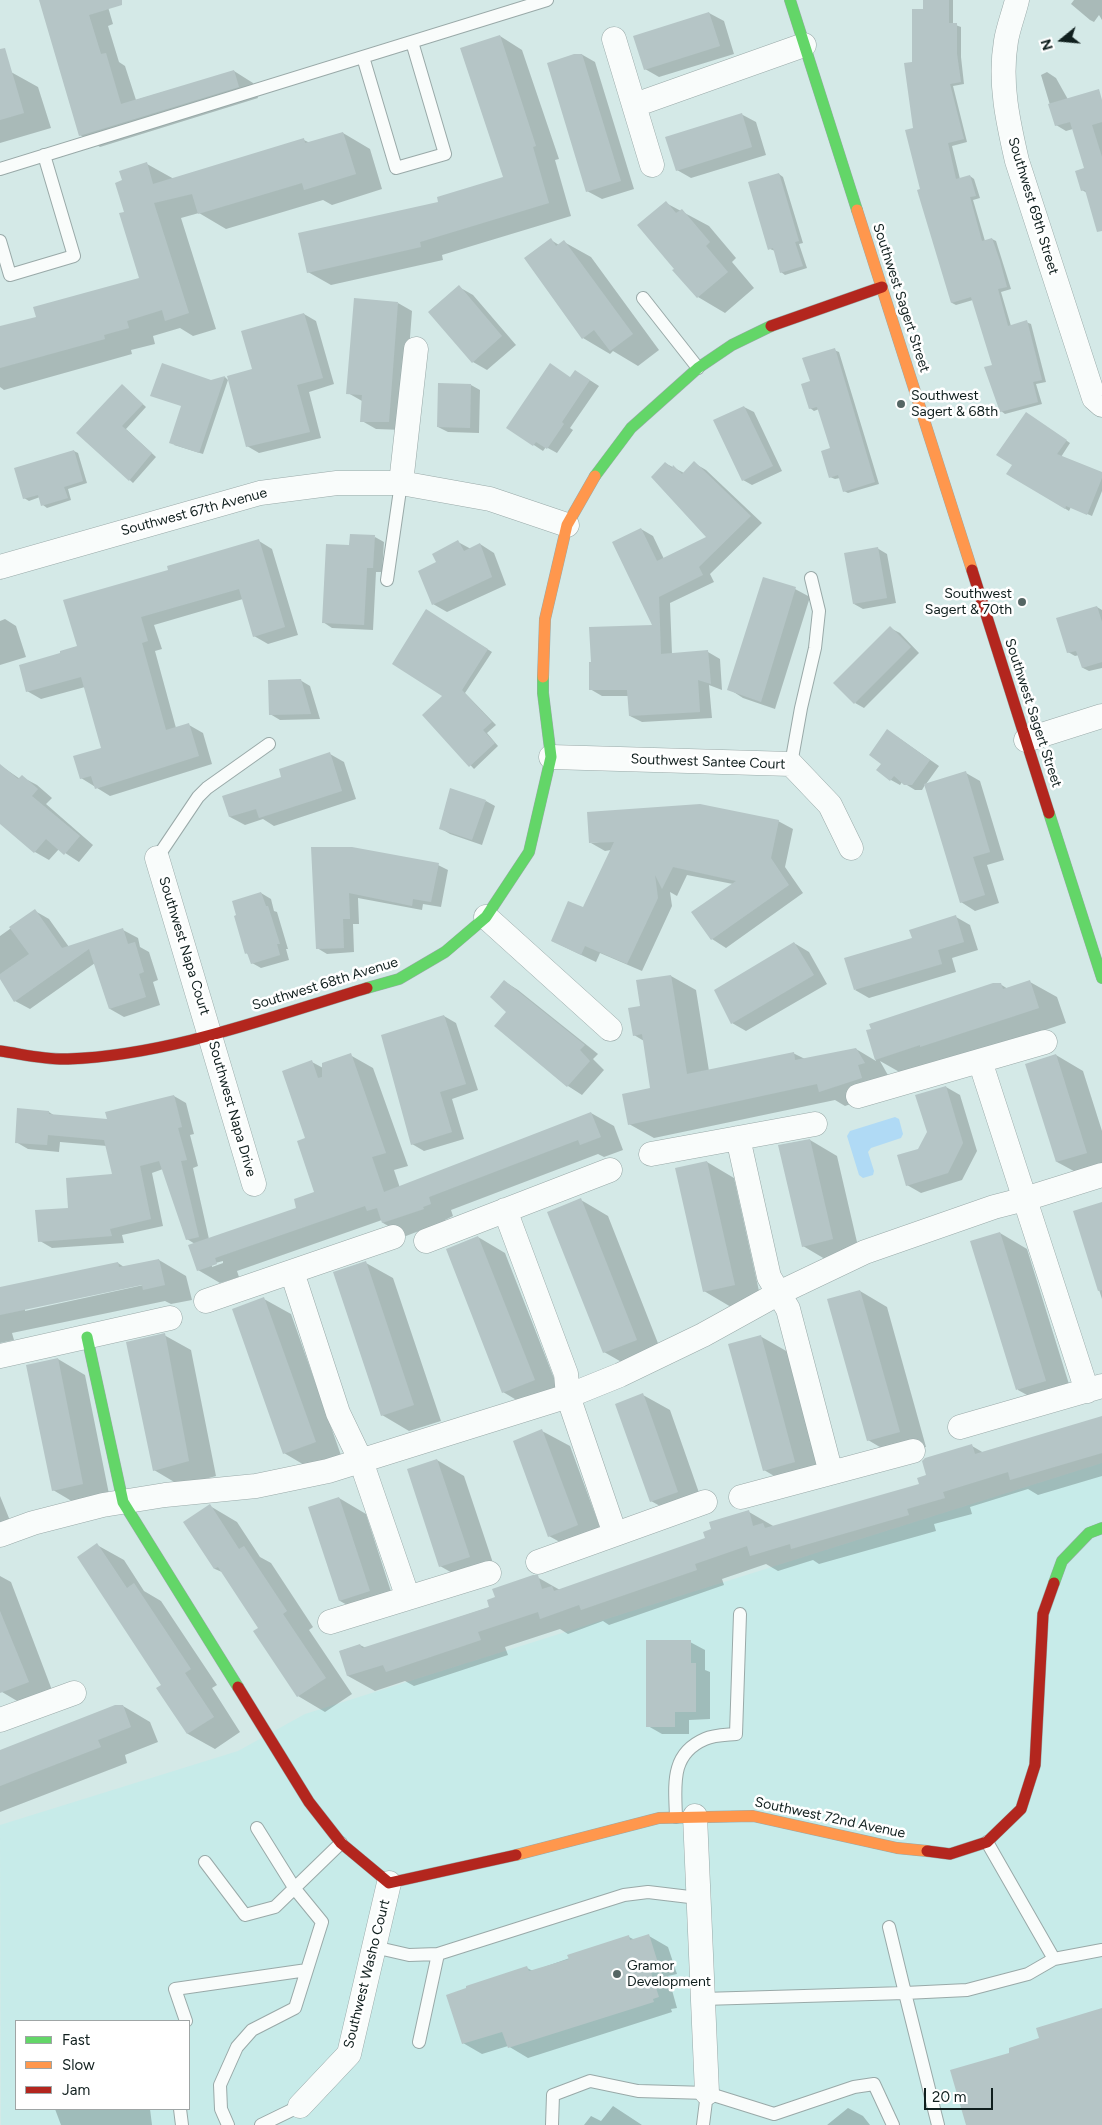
<!DOCTYPE html>
<html>
<head>
<meta charset="utf-8">
<style>
	body { margin:0 }
	#map { position:relative; width:1102px; height:2125px; overflow:hidden; background:#d4e9e7; font-family:Figtree,sans-serif }
	canvas { display:block }
	.legend { position:absolute; left:15px; top:2020px; width:175px; height:90px; box-sizing:border-box; background:#fff; border:1px solid #9fa5a5; margin:0; padding:6px 9px; list-style:none; font-size:15px; color:#101f1e }
	.legend li { display:flex; align-items:center; gap:10px; height:25px }
	.legend b { width:25px; border:1px solid #9fa5a5 }
	.north { position:absolute; left:1037px; top:15px; width:50px; height:50px; -webkit-text-stroke:4px #fff; paint-order:stroke; rotate:253deg; font-size:14px; font-weight:700; line-height:20px; text-align:center; color:#101f1e }
	.north::after { content:''; display:block; margin:auto; width:18px; height:22px; background:#101f1e; clip-path:polygon(50% 0,100% 100%,50% 72%,0 100%) }
	.scale { position:absolute; left:924px; top:2088px; width:69px; height:22px; box-sizing:border-box; border:2px solid #101f1e; border-top:0; padding-left:6px; font-size:15px; line-height:18px; white-space:nowrap; color:#101f1e; -webkit-text-stroke:4px #fff; paint-order:stroke }
</style>
</head>
<body>
<div id="map">
<canvas width="1102" height="2125"></canvas>
<ul class="legend">
<li><b style="height:6px;background:#63d668"></b>Fast</li>
<li><b style="height:6px;background:#ff974d"></b>Slow</li>
<li><b style="height:6px;background:#b3261e"></b>Jam</li>
</ul>
<div class="north">N</div>
<div class="scale">20 m</div>
</div>
<script>
const ctx = document.querySelector('canvas').getContext('2d');
ctx.lineJoin = 'round';
function fill(path, color) { ctx.fillStyle = color; ctx.fill(path, 'evenodd'); }
function trace(path, color, width, dash) { ctx.strokeStyle = color; ctx.lineWidth = width; ctx.lineCap = dash ? 'butt' : 'round'; ctx.setLineDash(dash || []); ctx.stroke(path); }
function write(font, color, halo, rows, align = 'center') {
  ctx.font = font + ' Figtree,sans-serif'; ctx.lineWidth = 5; ctx.setLineDash([]); ctx.textBaseline = 'middle'; ctx.strokeStyle = halo; ctx.fillStyle = color; for (const [text, x, y, turn = 0] of rows) {
    ctx.save(); ctx.translate(x, y); ctx.rotate((+turn || 0) * Math.PI / 180); ctx.textAlign = isNaN(turn) ? turn : align; if (halo) ctx.strokeText(text, 0, 0); ctx.fillText(text, 0, 0); ctx.restore();
  }
}
fill(new Path2D(`
	M1102,1463V2125H1L0,1825L238,1751L305,1714ZM16,2021H189V2109H16Z`), '#c7ebe9');
fill(new Path2D(`
	M895,1117L899,1119L903,1134L901,1138L871,1148L868,1152L874,1171L873,1175L863,1178L859,1175L847,1136L850,1131Z`), '#b0daf5');
fill(new Path2D(`
	M40,0H106L113,24L108,26L119,62L125,66L136,100L234,71L253,83L258,98L100,147L80,135Z
	M924,0H953V24L961,27V57L964,84L953,86L967,142L952,146L960,179L970,176L974,179L980,198L973,200L985,241L992,239L996,241L1011,289L1001,292L1011,326L1026,322L1031,324L1046,382L1036,384L1042,404L1005,414L1001,411L994,366L973,300L956,305L952,303L922,190L914,129V63L924,10Z
	M1074,0H1102V20L1099,15L1094,22L1090,20L1071,4Z
	M709,13L724,21L734,54L659,77L645,69Z
	M500,36L522,50L559,159L555,160L571,216L442,255L443,260L331,285L308,272L440,203L504,178Z
	M581,54L595,62L634,189L602,199L587,191L548,64Z
	M11,72L38,87L51,128L0,143V75Z
	M1047,72L1056,78L1075,112L1102,101V217L1087,193L1082,190L1085,169L1073,129L1066,131L1056,125L1041,75Z
	M741,114L756,122L766,155L691,178L677,170Z
	M343,133L370,149L382,189L332,205L323,200L226,229L199,213L181,218L216,329L193,336L180,328L153,336L155,344L131,350L132,354L4,390L0,387V328L37,318L140,279L125,213L123,181L147,164L174,179L304,140L310,143Z
	M779,174L783,177L803,243L799,244L807,268L785,275L781,272L775,251L770,249Z
	M666,203L709,226L736,258L732,262L754,288L725,313L698,297L675,269Z
	M551,240L559,245L564,242L591,257L659,350L638,366L613,351L610,354L583,338Z
	M459,287L473,295L516,345L487,370L473,362Z
	M398,303L412,311L403,430L376,429L362,421V401L348,393Z
	M304,314L316,321L334,384L309,392L321,438L259,453L247,446L253,370Z
	M834,350L839,352L879,484L848,493L844,491L840,478L835,479L830,477L832,449L819,409L814,411L810,408L811,382Z
	M225,377L228,380L203,454L174,445L211,381Z
	M585,377L599,386L570,428L573,430L557,453L546,447L543,451L508,428L571,378Z
	M122,385L146,407L126,429L156,457L133,483L78,433Z
	M471,385L480,390L479,433L448,432L438,427Z
	M744,407L754,412L782,471L752,485L743,480Z
	M1030,416L1070,443L1061,457L1102,473V491L1092,516L1071,507L1069,511L1008,473L1013,465Z
	M74,451L78,453L87,483L68,489L71,500L47,508L43,505L40,497L29,501L24,498Z
	M665,463L684,473L694,463L706,470L762,523L710,574L714,582L670,603L672,654L708,652L720,659L722,690L709,685L712,718L642,722L630,716L629,696H602L590,689L654,626L641,529L653,536L664,559L708,538Z
	M375,537L384,542L382,572H376L373,630L332,628L323,622Z
	M259,541L272,549L298,635L268,644L254,636L243,599L154,625L162,649L155,651L176,728L189,725L203,733L212,764L110,796L81,778L103,749L85,687L41,699L27,691L169,571Z
	M458,542L471,549L480,544L494,553L506,585L447,612L433,604L438,563Z
	M877,548L887,554L896,603L863,609L854,604Z
	M795,589L810,597L775,709L743,698L729,689Z
	M1097,607L1102,610V668L1089,671L1083,668L1079,655L1075,656L1068,652Z
	M427,611L492,652L465,693L496,725L487,733L498,746L474,769L424,715L445,696Z
	M5,619L16,626L26,657L0,665V621Z
	M890,628L900,633L919,653L864,708L855,703Z
	M300,680L310,686L320,719L280,720L270,714Z
	M896,736L939,766L926,784L966,773L980,781L1004,860L987,865L999,903L975,911L961,902L925,785L922,790H915L902,782L900,785L891,780L883,763Z
	M330,754L344,762L356,799L274,826L263,819L245,825L230,817L224,797L283,778Z
	M0,765L20,779L22,777L37,785L52,798L46,804L93,845L79,862L59,849L49,860L35,852L0,822Z
	M486,801L495,806L482,845L450,834L440,828Z
	M778,821L793,829L785,867L803,893L726,948L712,939L693,913L733,884L687,875L677,896L670,892L672,906L642,971L600,953L596,962L552,941L584,909L611,850L605,851L591,843Z
	M313,849L438,865L448,870L441,907L423,904L422,910L358,898L359,924H353L354,952L327,954L317,948Z
	M261,893L271,899L274,911L277,912L288,949H286L289,960L261,968L252,963L249,955L246,953Z
	M35,911L49,919L69,947L123,930L138,938L140,947L149,952L158,980L153,982L160,1005L124,1017L110,1009L95,963L30,1009L15,1001L0,978V936Z
	M956,917L970,925L978,950L952,958L956,972L869,998L855,990L913,938Z
	M794,943L809,952L827,984L746,1031L732,1023Z
	M671,976L696,990L709,1071L793,1053L805,1059L856,1049L876,1061L867,1031L1000,984L1008,989L1030,982L1057,997L1066,1023L949,1062L903,1074L880,1061L889,1077L886,1092L845,1106L835,1100L654,1138L629,1124L651,1089L644,1041L634,1035L641,1007Z
	M504,981L518,990L598,1054L593,1059L604,1070L582,1095L568,1086L496,1026L507,1012Z
	M444,1016L456,1023L478,1090L452,1099L464,1139L424,1151L412,1144Z
	M350,1055L373,1068L408,1166L394,1170L400,1188L591,1113L614,1126L623,1150L604,1157L598,1154L451,1210L453,1216L445,1220V1221L406,1236L383,1223L382,1220L237,1271L239,1277L220,1283L198,1270L195,1244L187,1239L163,1169L152,1173L163,1226L122,1235L124,1243L52,1248L40,1241L69,1209L114,1175L107,1146L60,1142L59,1152L28,1149L16,1142L18,1110L49,1112L55,1116L109,1121L174,1096L186,1103L194,1134L190,1135L198,1166L193,1168L209,1239L298,1209L315,1193L307,1139L312,1062L323,1068ZM223,1261V1263L212,1267V1264Z
	M1056,1055L1083,1071L1102,1131V1172L1085,1177L1057,1162Z
	M946,1087L960,1095L977,1151L962,1180L921,1193L907,1185L919,1150L928,1132Z
	M810,1140L837,1156L860,1255L830,1262L803,1246Z
	M707,1162L734,1178L761,1300L731,1307L704,1291Z
	M581,1200L608,1216L663,1356L632,1368L604,1352L549,1212Z
	M1102,1203V1299L1074,1212Z
	M1000,1233L1027,1249L1073,1397L1045,1405L1018,1390Z
	M478,1237L505,1253L561,1396L530,1408L503,1392Z
	M159,1260L186,1276L192,1300L171,1304L165,1301L12,1333L14,1340L0,1343V1288L118,1263L124,1267ZM148,1282V1284L25,1311V1308Z
	M366,1263L393,1278L441,1421L409,1431L382,1415Z
	M860,1291L887,1307L926,1447L895,1456L868,1440Z
	M264,1299L291,1314L342,1458L311,1469L284,1453Z
	M164,1335L191,1350L216,1476L181,1486L154,1470Z
	M760,1336L788,1352L822,1477L791,1486L764,1470Z
	M58,1359L85,1375L110,1499L80,1506L53,1490Z
	M643,1395L670,1410L704,1507L678,1516L651,1501Z
	M1102,1418V1476L1038,1495L1028,1489L970,1507L972,1514L934,1524L936,1531L819,1564L813,1560L778,1571L766,1564L722,1579L724,1585L609,1625L603,1621L568,1634L560,1629L505,1647L508,1655L414,1686L405,1681L375,1691L348,1676L340,1651L360,1645L366,1648L490,1607L537,1577L560,1590L707,1539L749,1512L775,1527L920,1485L927,1476L972,1446L984,1453Z
	M542,1431L570,1446L605,1541L576,1551L549,1536Z
	M437,1460L464,1476L496,1572L468,1582L440,1566Z
	M0,1496L11,1523L0,1528Z
	M339,1498L366,1514L396,1607L367,1616L340,1601Z
	M210,1506L237,1522L260,1557L271,1563L313,1627L309,1630L352,1694L325,1712L298,1696L260,1628L224,1573L215,1569L185,1522Z
	M97,1545L124,1560L144,1591L161,1601L217,1685L212,1688L240,1732L215,1749L188,1734L158,1688L163,1685Z
	M0,1576L11,1582L55,1698L29,1708L2,1692L0,1687Z
	M690,1642L705,1650V1670L710,1672V1719L689,1720V1734H662L648,1726Z
	M123,1706L150,1722L158,1742L125,1755L127,1763L0,1812V1751Z
	M649,1936L668,1947L677,1974L668,1976L677,2008L671,2009L672,2012L528,2058L508,2046L482,2054L463,2043L527,1968L533,1971L629,1937L635,1940Z
	M613,2106L642,2125H584L591,2116L601,2121Z
	M848,2108L863,2116L870,2125H827Z
	M55,2109H150L152,2125H61Z`), '#0003');
fill(new Path2D(`
	M39,0H122V5L89,15L101,54L106,53L121,104L234,70L239,87L79,136Z
	M923,0H949V23H957V54L961,82L950,84L964,139L948,143L956,179L970,175L976,196L970,197L982,241L992,238L1000,261L1007,287L998,289L1008,326L1027,320L1042,380L1033,382L1038,402L1000,412L984,367L992,365L971,297L951,303L917,190L920,189L905,130L913,128L904,63L912,62V9H923Z
	M709,12L720,46L644,70L633,36Z
	M500,35L536,146L533,147L549,203L420,242L421,247L307,273L298,233L438,202L437,197L503,177L460,48Z
	M5,48L24,113L0,120V49Z
	M574,54H582L621,181L586,192L547,63Z
	M1099,89L1102,100V122L1092,125L1102,157V231L1097,232L1085,190L1081,191L1075,171L1084,168L1070,122L1055,126L1048,104Z
	M742,113L752,147L676,171L665,137Z
	M343,132L356,174L304,190L302,183L198,214L192,194L154,203L189,313L165,321L162,310L127,321L129,328L104,335L105,339L0,368V326L36,317L33,307L139,278L119,213L124,212L115,183L122,180L119,171L147,162L153,184L304,138L305,143Z
	M779,173L799,241L795,242L803,266L780,273L773,248L768,250L748,182Z
	M666,201L676,213L682,209L710,242L706,246L728,272L697,298L672,270L674,269L637,225Z
	M551,238L556,246L564,240L633,334L610,351L594,330L582,339L524,258Z
	M459,285L502,336L472,363L428,312Z
	M354,298L398,302L389,422H360L362,395L346,394Z
	M304,313L323,378L297,385L310,432L246,447L227,376L252,369L241,331Z
	M835,348L875,482L843,492L838,475L829,478L821,451L830,448L817,407L809,409L801,384L810,381L802,358Z
	M162,363L211,380L225,376L199,453L169,443L181,406L150,396Z
	M550,363L570,377L575,370L590,380L562,422L564,424L547,449L536,442L533,446L506,428Z
	M438,383L471,384L470,428L437,427Z
	M122,384L143,404L122,426L152,453L129,481L76,433Z
	M744,406L773,466L742,481L713,420Z
	M1026,412L1067,440L1057,454L1102,472V478L1087,515L1066,506L1065,509L1006,474L1012,465L996,455Z
	M74,450L83,481L64,487L68,498L41,506L38,495L23,499L14,468Z
	M694,461L751,516L699,567L703,575L659,597L661,654L708,650L711,684L698,680L700,712L629,716L627,690H589V662H591L589,627L652,625L612,542L641,528L657,561L706,537L651,477L665,462L672,468L673,465L682,474Z
	M350,534L375,535L373,568H367L364,625L322,623L326,544L349,545Z
	M259,539L285,627L253,637L239,589L141,617L148,641L142,643L166,730L189,723L199,756L95,789L91,776L80,779L73,756L101,748L81,677L26,692L19,665L60,653V651L77,646L63,600L168,570L167,566Z
	M458,540L464,551L480,543L492,577L432,605L418,571L436,562L432,554Z
	M878,547L887,598L853,604L844,553Z
	M763,577L796,587L761,702L727,690Z
	M1097,606L1102,622V662L1082,668L1076,651L1067,653L1056,618Z
	M426,609L488,649L462,690L492,722L483,730L495,743L469,767L422,715L442,696L392,664Z
	M890,626L911,647L854,704L833,683Z
	M301,679L311,714L269,715L268,680Z
	M887,729L930,760L912,785H904L894,776L890,781L876,770L881,764L869,755Z
	M330,752L342,791L259,818L256,809L229,817L222,796L281,777L279,769Z
	M0,764L18,779L22,775L38,789L32,796L80,836L64,855L46,839L34,853L0,824Z
	M966,771L990,852L973,857L985,895L960,903L924,784Z
	M450,788L486,800L472,840L439,829Z
	M700,804L779,820L771,858L789,885L711,940L691,912L736,881L673,867L662,889L655,875L658,898L627,964L585,946L581,955L551,941L568,901L583,907L614,842L589,843L587,812Z
	M311,847H352L439,863L431,902L413,899L412,906L349,893L350,919H343L344,948L316,949Z
	M261,892L266,906H268L280,944H277L280,955L251,964L247,953L245,954L234,916L236,915L232,901Z
	M35,909L62,948L123,928L128,944L135,942L144,972L139,974L146,997L109,1009L89,949L14,1002L0,979V974L29,954L9,927Z
	M956,915L964,942L938,950L942,964L854,990L844,958L912,938L909,930Z
	M794,942L814,975L731,1024L714,990Z
	M671,975L687,1074L794,1052L795,1060L856,1048L865,1063L858,1065L862,1078L819,1092L817,1084L628,1125L622,1094L650,1088L642,1034L633,1036L628,1008L640,1006L636,980Z
	M504,980L585,1045L580,1050L590,1061L567,1087L494,1026L506,1012L490,997Z
	M1030,980L1039,1008L920,1047V1045L875,1060L866,1030L871,1029L869,1024L993,983H1001L1003,989Z
	M444,1015L466,1084L440,1092L452,1132L411,1145L381,1035Z
	M351,1053L386,1153L372,1157L384,1192L591,1112L601,1137L580,1145L578,1140L429,1197L431,1204L423,1207L424,1209L382,1223L377,1208L367,1211L365,1206L215,1258L217,1264L197,1271L188,1245L296,1208L294,1199L314,1192L297,1141L305,1138L282,1071L312,1060L318,1078L322,1077V1063Z
	M1056,1054L1087,1153L1056,1162L1025,1064Z
	M946,1086L963,1143L948,1173L906,1186L897,1155L918,1149L927,1132L915,1095Z
	M174,1095L182,1127L178,1128L187,1160L181,1161L199,1237L186,1240L159,1161L140,1166L151,1219L110,1229L112,1236L38,1242L35,1210L68,1208L66,1178L112,1174L104,1140L48,1135L47,1145L15,1143L17,1108L49,1111V1114L107,1119L105,1112Z
	M810,1139L833,1239L802,1247L778,1145Z
	M707,1161L735,1285L703,1292L675,1168Z
	M581,1198L637,1340L603,1353L547,1212Z
	M1102,1202V1290L1098,1291L1073,1211Z
	M1000,1232L1046,1381L1016,1390L970,1241Z
	M478,1236L535,1380L502,1393L446,1249Z
	M159,1259L165,1285L143,1290L142,1285L0,1315V1287L118,1262L119,1267Z
	M366,1261L414,1405L381,1416L333,1272Z
	M860,1290L900,1432L867,1441L827,1299Z
	M264,1297L316,1442L283,1454L232,1309Z
	M165,1333L189,1461L153,1471L126,1342Z
	M761,1335L795,1462L763,1471L728,1344Z
	M58,1358L83,1484L52,1491L26,1365Z
	M643,1393L678,1492L650,1502L615,1404Z
	M1102,1416V1453L1010,1480L1008,1472L943,1492L945,1498L907,1509L909,1515L791,1549L790,1544L750,1556L747,1546L695,1564L697,1570L581,1610L579,1605L540,1619L538,1612L478,1632L481,1640L386,1672L383,1665L347,1676L339,1651L360,1644L362,1648L489,1607L487,1600L495,1597L492,1589L533,1575H538L542,1589L552,1586L554,1591L705,1538L703,1532L711,1529L709,1522L749,1510L753,1526L763,1523L765,1528L919,1484L917,1478L926,1475L922,1461L925,1458L972,1444L975,1454Z
	M542,1429L578,1525L548,1537L513,1441Z
	M437,1459L470,1557L439,1567L407,1469Z
	M339,1497L370,1591L339,1601L308,1507Z
	M210,1504L239,1549L244,1546L287,1611L283,1614L326,1678L297,1697L253,1631L258,1628L218,1567L214,1569L183,1522Z
	M97,1543L127,1588L134,1583L191,1669L185,1673L214,1717L187,1734L156,1688L161,1685L77,1557Z
	M0,1611L29,1682L0,1693Z
	M646,1640H691V1663H696V1712H675V1727H646Z
	M115,1705H123L131,1727L98,1740L101,1747L0,1786V1750Z
	M649,1934L658,1963L649,1966L659,1997L653,1999L654,2002L508,2048L502,2032L462,2044L446,1995L466,1988V1986L527,1966L529,1971L569,1959L567,1955L629,1935L630,1940Z
	M1102,2008V2125H966L950,2070L1009,2053V2048L1039,2038L1036,2028Z`), '#b5c5c6');
const lane = new Path2D(`
	M363,57L396,168L445,154L412,42
	M0,169L547,0
	M0,241L10,275L74,256L44,155
	M643,298L698,368
	M387,580L401,483
	M791,764L801,708L815,648L819,611L811,578
	M157,858L198,797L207,788L269,744
	M676,1817C675,1785 670,1754 705,1739C714,1735 727,1735 736,1734L740,1614
	M987,1842L1054,1959
	M205,1862L245,1915L275,1907L341,1843
	M374,1947L409,1955L438,1954L624,1895L648,1892L698,1898
	M703,1999L905,1993L889,1927
	M186,2021L175,1989L307,1970
	M419,2042L438,1954
	M180,2109L182,2125
	M228,2125L221,2109L220,2085L237,2047L252,2030L295,2008L322,1922L295,1889L257,1828
	M261,2125L300,2106
	M552,2125L553,2095L590,2081L638,2091L707,2093L774,2114L854,2087L874,2084L893,2125
	M703,2125L707,2093
	M938,2125L905,1993L967,1990L1028,1974L1054,1959L1102,1950`);
const street = new Path2D(`
	M1017,0C1014,13 1008,28 1006,41C999,82 1008,122 1017,161L1094,398L1102,405
	M614,39L652,165
	M635,105L804,45
	M401,483L416,349
	M0,567L260,493L337,483H401L490,499L567,525
	M1026,740L1102,716
	M551,757L791,764L830,805L851,848
	M157,858L254,1184
	M486,917L610,1029
	M980,1061L1087,1391
	M858,1096L1045,1042
	M738,1138L769,1277L788,1309L831,1473
	M651,1154L815,1124
	M505,1210L566,1374L568,1396L615,1534
	M426,1241L610,1170
	M292,1272L338,1413L361,1461L408,1598
	M206,1301L393,1237
	M0,1356L170,1318
	M960,1427L1102,1386
	M741,1497L913,1451
	M0,1535L33,1523L103,1505L165,1495L256,1486L328,1471L568,1396L620,1375L703,1335L779,1293L865,1252L994,1207L1025,1199L1102,1175
	M538,1562L705,1502
	M330,1622L489,1573
	M0,1720L74,1693
	M695,1816L707,2093
	M300,2106L349,2054L389,1883`);
const fast = new Path2D(`
	M790,0L857,210
	M595,476L631,428L698,368L732,345L771,326
	M1049,813L1102,978
	M367,988L399,979L445,952L486,917L529,852L551,757L543,693V677
	M87,1337L123,1502L238,1687
	M1054,1583L1062,1561L1089,1533L1102,1528`);
const slow = new Path2D(`
	M857,210L972,570
	M543,677L545,619L567,525L595,476
	M516,1855L659,1818L753,1816L897,1848L927,1851`);
const jam = new Path2D(`
	M771,326L882,287
	M972,570L1049,813
	M0,1051C22,1054 46,1060 68,1059C170,1055 270,1017 367,988
	M238,1687L309,1802L341,1843L389,1883L516,1855
	M927,1851L950,1854L987,1842L1021,1809L1035,1765L1043,1614L1054,1583`);
trace(lane, '#99a9a8', 14);
trace(street, '#99a9a8', 25);
trace(fast, '#99a9a8', 12);
trace(slow, '#99a9a8', 12);
trace(jam, '#99a9a8', 12);
trace(lane, '#f9fcfb', 12);
trace(street, '#f9fcfb', 24);
trace(fast, '#63d668', 11);
trace(slow, '#ff974d', 11);
trace(jam, '#b3261e', 11);
for (const [x, y, r, color] of [
	[901,404,5,"#556664"],
	[1022,602,5,"#556664"],
	[617,1974,5,"#556664"]
]) { const dot = new Path2D(); dot.arc(x, y, r, 0, 2 * Math.PI); ctx.fillStyle = color; ctx.fill(dot); trace(dot, '#fff', 2); }
write('14px', '#101f1e', '#fff', [
	["Southwest 69th Street",1033,206,73],
	["Southwest Sagert Street",901,298,72],
	["Southwest 67th Avenue",194,512,-15],
	["Southwest Sagert Street",1033,713,72],
	["Southwest Santee Court",708,762,2],
	["Southwest Napa Court",184,946,73],
	["Southwest 68th Avenue",325,984,-17],
	["Southwest Napa Drive",232,1109,74],
	["Southwest 72nd Avenue",830,1818,12],
	["Southwest Washo Court",367,1974,-76]
]);
write('14px', '#101f1e', '#fff', [
	["Southwest",911,396],
	["Sagert & 68th",911,412],
	["Southwest",1012,594,"right"],
	["Sagert & 70th",1012,610,"right"],
	["Gramor",627,1966],
	["Development",627,1982]
], 'left');
</script>
</body>
</html>
